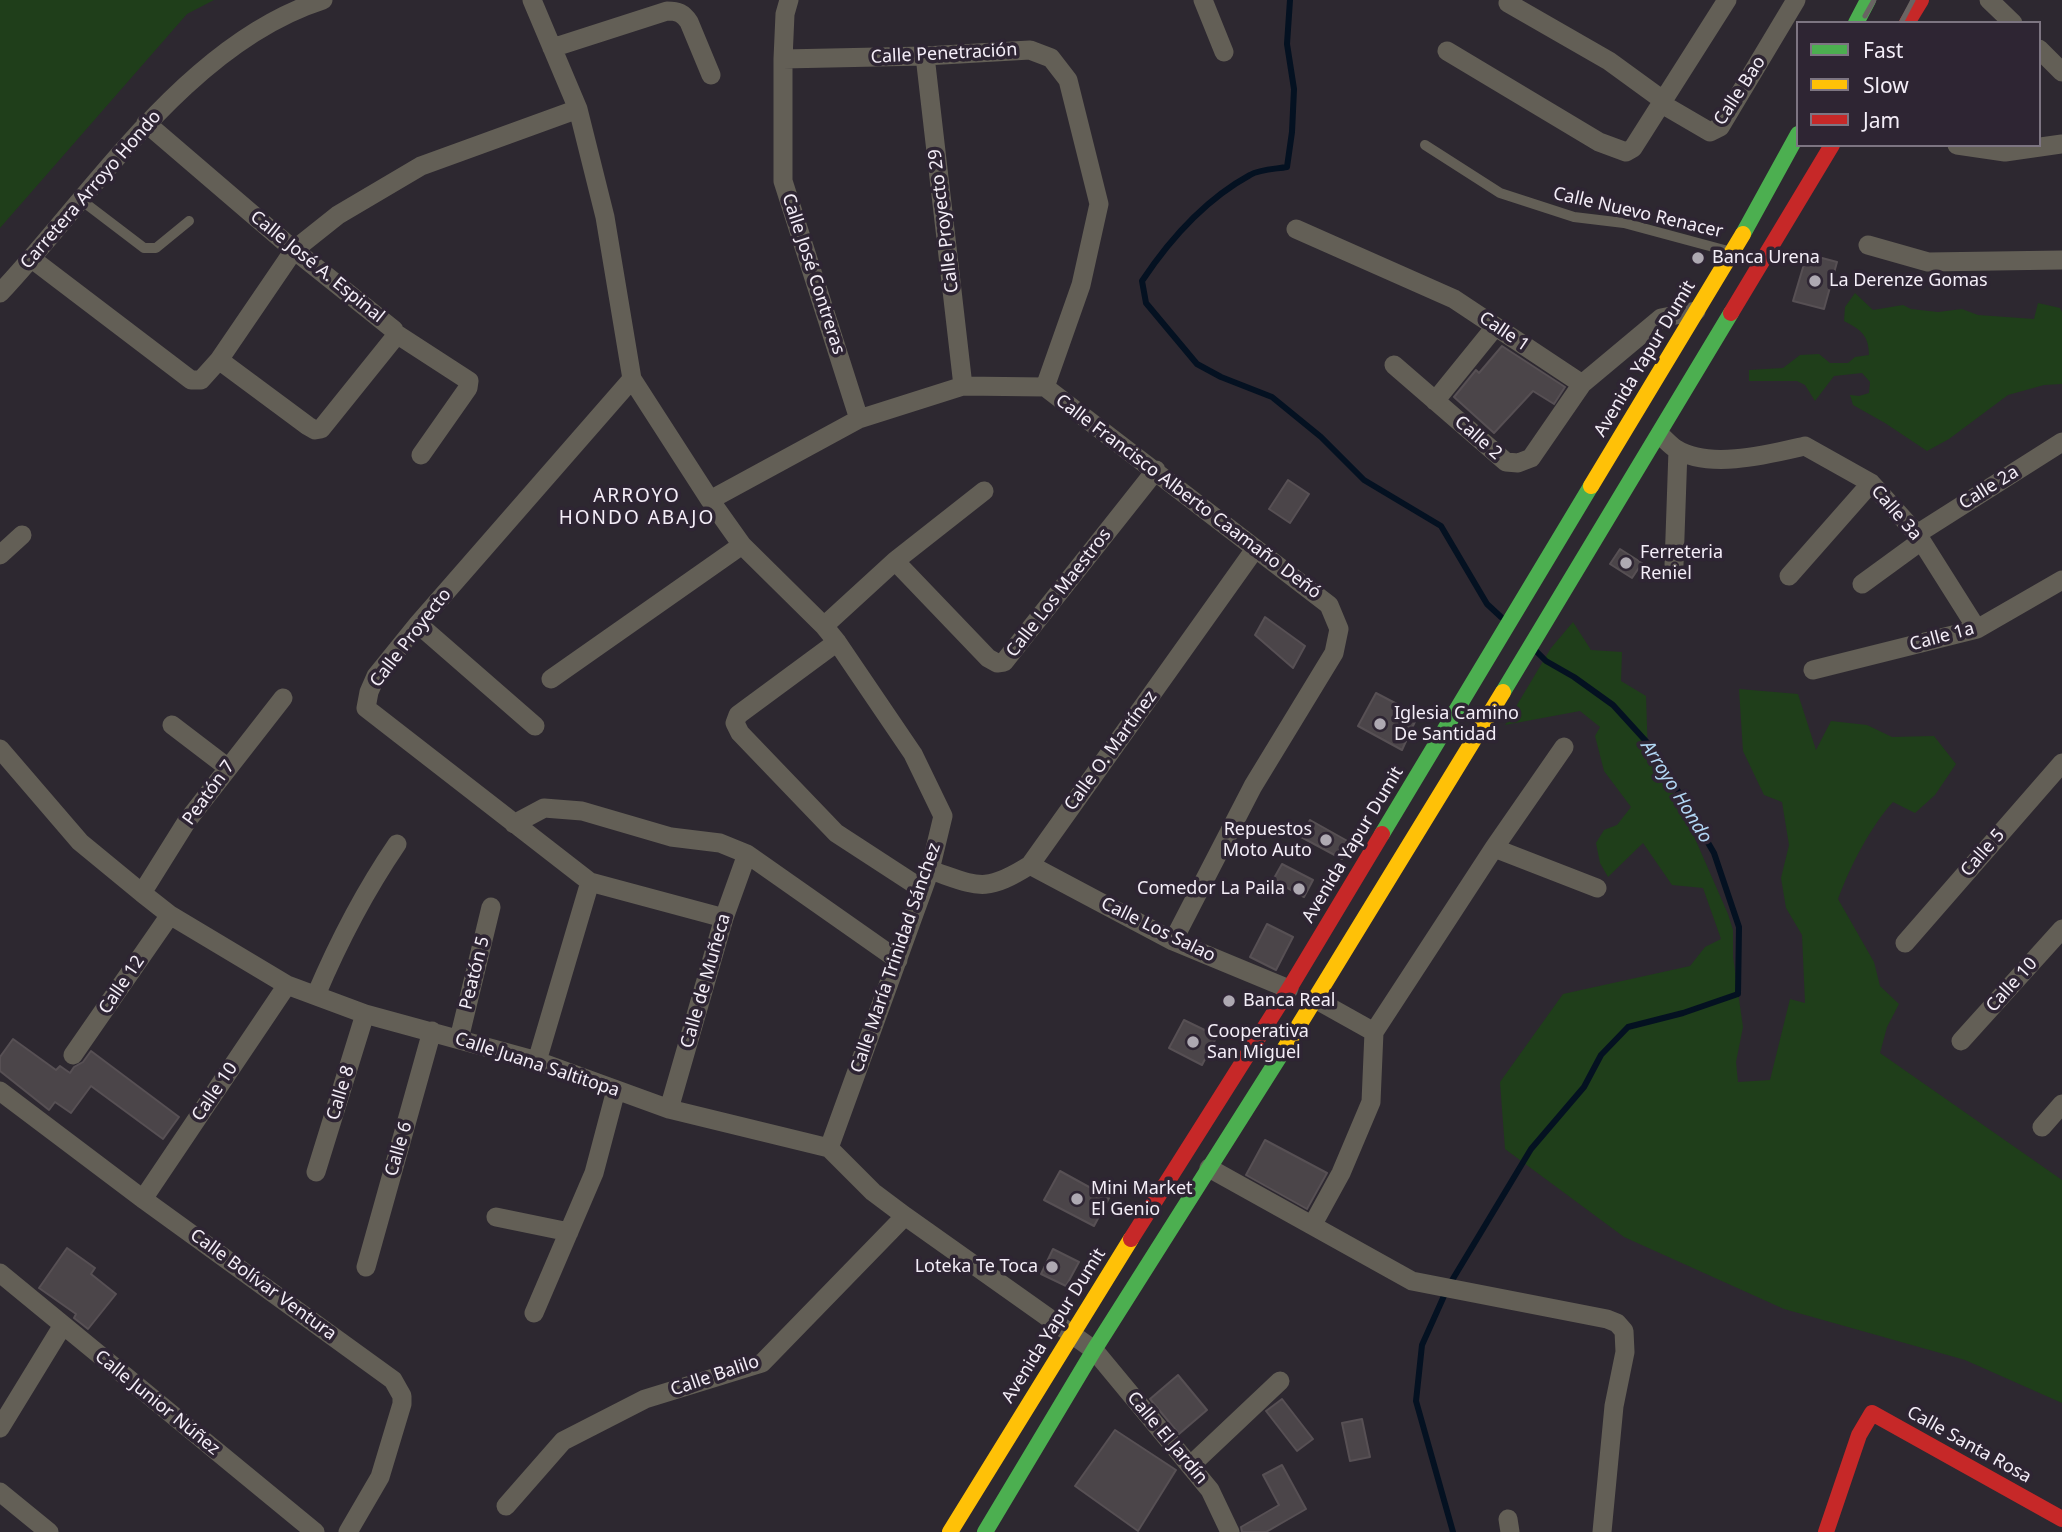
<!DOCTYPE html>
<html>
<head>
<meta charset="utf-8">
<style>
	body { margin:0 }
	#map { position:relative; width:2062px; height:1532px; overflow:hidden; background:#2d2830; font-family:"Noto Sans",sans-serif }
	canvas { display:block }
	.legend { position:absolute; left:1796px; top:21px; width:245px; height:126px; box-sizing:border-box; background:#2e2533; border:2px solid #7d7582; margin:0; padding:9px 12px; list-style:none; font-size:21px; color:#f4eef8 }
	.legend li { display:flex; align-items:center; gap:14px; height:35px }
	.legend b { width:35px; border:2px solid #7d7582 }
</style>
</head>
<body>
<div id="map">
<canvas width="2062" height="1532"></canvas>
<ul class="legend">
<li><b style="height:9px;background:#4caf50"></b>Fast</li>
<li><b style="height:9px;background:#ffc107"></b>Slow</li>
<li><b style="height:9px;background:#c62828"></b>Jam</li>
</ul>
</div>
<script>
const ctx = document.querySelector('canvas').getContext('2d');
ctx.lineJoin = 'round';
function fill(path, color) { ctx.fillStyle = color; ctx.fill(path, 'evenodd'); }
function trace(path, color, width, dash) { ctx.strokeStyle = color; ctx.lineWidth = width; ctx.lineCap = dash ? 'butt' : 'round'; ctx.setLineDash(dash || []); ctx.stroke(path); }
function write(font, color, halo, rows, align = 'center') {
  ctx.font = font + ' "Noto Sans",sans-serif'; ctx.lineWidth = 7; ctx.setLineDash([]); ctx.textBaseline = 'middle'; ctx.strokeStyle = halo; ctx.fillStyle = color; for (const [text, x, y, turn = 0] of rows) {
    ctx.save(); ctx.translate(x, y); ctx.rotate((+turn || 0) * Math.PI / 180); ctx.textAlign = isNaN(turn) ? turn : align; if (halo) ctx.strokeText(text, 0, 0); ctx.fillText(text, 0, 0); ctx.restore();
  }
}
fill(new Path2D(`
	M0,0H214L187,14L0,228Z
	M1855,293L1873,310L1903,305L1911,309L1938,312L1962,309L1978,315L2034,319L2038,303L2060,308L2062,312V384L2044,385L2008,395L1949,439L1927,451L1885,423L1853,405L1850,395L1859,396L1869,393L1870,382L1862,373L1834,376L1815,401L1805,385L1797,381H1749V370L1783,368L1800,355L1819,354L1830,363H1848L1855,357L1869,355C1869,335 1860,329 1844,321L1845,307Z
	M1573,622L1591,650L1622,652L1621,681L1646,696L1648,756L1668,783L1686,818L1728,914L1733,930V957L1743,1027L1736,1062L1738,1082L1770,1080L1790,999L1805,1003L1802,935L1786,908L1781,878L1789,845L1782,802L1764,795L1743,751L1739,689L1798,694L1816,750L1831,721L1867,725L1892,737L1934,736L1956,764L1935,795L1915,813L1893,802C1870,827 1850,867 1838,899L1874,962L1880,986L1899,1004L1887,1027L1880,1053L2062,1180V1403L1965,1360L1784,1309L1624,1237L1505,1149L1500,1082L1563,994L1690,966L1705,947L1721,939L1703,888L1672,885L1643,843L1608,877L1600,863L1596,843L1604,830L1617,825L1631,807L1604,771L1595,736L1600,727L1580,711L1505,725L1551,648Z`), '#1f3e1a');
trace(new Path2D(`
	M1290,0L1287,44L1294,89L1292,132L1287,167C1276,169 1260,169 1250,175C1206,199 1170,239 1142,281L1146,303L1197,364L1221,377L1272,397L1321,437L1364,480L1441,526L1487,604L1501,617
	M1453,1532L1416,1401L1422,1345L1448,1287L1531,1149L1584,1087L1601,1055L1628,1027L1683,1013L1738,994L1739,927L1714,853L1654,750L1613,705L1574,677L1546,661L1536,651`), '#041121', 6);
const building = new Path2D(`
	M1807,254L1837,262L1824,309L1793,301Z
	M1502,346L1565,387L1554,404L1533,391L1494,433L1454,397L1476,370L1479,373Z
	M1288,480L1309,494L1290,523L1269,509Z
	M1620,549L1642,563L1632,578L1610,564Z
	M1265,617L1305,646L1293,668L1255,635Z
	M1376,693L1418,715L1402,750L1358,726Z
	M1310,820L1351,843L1342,859L1301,837Z
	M1282,864L1313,880L1304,897L1273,880Z
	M1267,924L1293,937L1276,970L1250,957Z
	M1184,1020L1217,1036L1202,1065L1169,1048Z
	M13,1039L56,1070L60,1066L70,1073L74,1067L83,1062L91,1051L179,1117L163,1139L91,1086L71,1113L55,1102L49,1110L0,1071V1057Z
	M1265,1140L1327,1173L1307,1209L1246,1175Z
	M1060,1171L1109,1198L1094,1226L1044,1200Z
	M67,1248L95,1268L91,1274L116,1294L88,1329L74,1318L76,1314L39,1288Z
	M1053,1249L1079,1262L1066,1286L1041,1274Z
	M1178,1375L1207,1410L1179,1434L1150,1399Z
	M1282,1399L1313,1439L1297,1451L1266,1411Z
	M1362,1419L1370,1457L1350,1461L1342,1423Z
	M1115,1430L1176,1470L1138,1531L1075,1486Z
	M1282,1465L1306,1509L1266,1532H1242L1241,1527L1279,1505L1263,1475Z`);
fill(building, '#4b4549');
trace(building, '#575054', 2);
trace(new Path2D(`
	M1425,145L1500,193L1574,217L1624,223L1728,251
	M81,200L144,248H156L189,221`), '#635f56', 10);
trace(new Path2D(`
	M532,0L578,109L605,217L632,379L710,500L742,545L824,626L837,642L913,754L943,816L930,870L829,1148
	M789,0L785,14L783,59V181L859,419
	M1203,0L1224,52
	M1989,0L2013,23
	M1508,3L1609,61L1664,101
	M552,48L667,11C678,11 683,13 689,22L711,75
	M2039,49L2062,72
	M1447,51L1599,142L1626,152L1633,148L1727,0
	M925,56L963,386
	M783,59L925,56L1030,50L1051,58L1068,80L1099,204L1081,285L1045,387
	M1662,104L1710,132L1720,127L1796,0
	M146,123L294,250L394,330L395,337L321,429L315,430L308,426L219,360
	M1957,145L2005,152L2062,144
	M1296,229L1454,299L1582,384L1661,318L1696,311
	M1868,245L1928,262L2062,260
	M32,259L191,380H201L219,360L294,250L338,215L421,166L578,109
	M0,293C94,193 188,43 323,0
	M395,333L469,381L468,388L421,455
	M1394,365L1506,462L1518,463L1531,458L1582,384
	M632,379L418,624L376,676L369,692L366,708L590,882L724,918
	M1045,387L1329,605L1339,629L1334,653L1253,786L1173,941
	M1435,401L1495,327
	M1660,435C1665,439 1670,445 1676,449C1709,470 1770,454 1805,446L1871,483L1917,534L1977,629
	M710,500L859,419L963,386L1045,387
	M1917,534L2062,442
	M0,555L22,535
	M895,561L988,658L997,663L1004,662L1156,470
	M1674,565L1678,450
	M1789,576L1871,483
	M1862,584L1921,541
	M418,624L535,726
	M824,626L895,561L984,491
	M837,642L738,715L735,723L740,733L836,833L922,889
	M1813,670L1977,629L2062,580
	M551,679L742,545
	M172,725L227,767
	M0,749L80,842L142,893L170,915L287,985L365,1014L537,1061L669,1109L829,1148L873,1192L905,1216L1094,1350L1210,1490L1230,1532
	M514,824L544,808L582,811L671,837L720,843L747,854L898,960
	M1494,848L1597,888
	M1030,865L1173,941L1289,989
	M930,870C978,886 984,894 1030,865L1255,549
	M142,893L187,821L283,698
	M1905,943L2062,763
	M316,995C338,943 365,891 397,844
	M1315,999L1374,1032L1494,848L1564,747
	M459,1039L491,907
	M1961,1041L2062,929
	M73,1055L170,915
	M537,1061L590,882
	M0,1091L143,1199L393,1380L402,1396V1404L380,1477L348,1532
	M669,1109L724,918L747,854
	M2042,1127L2062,1104
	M1209,1168L1412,1281L1607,1319L1617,1323L1624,1331L1625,1352L1614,1406L1602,1532
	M316,1172L365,1014
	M143,1199L287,985
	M496,1217L569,1232
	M1313,1224L1341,1173L1371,1102L1374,1032
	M366,1267L432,1031
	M0,1273L315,1532
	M534,1313L594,1173L616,1090
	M0,1428L63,1325
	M1190,1466L1280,1381
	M0,1492L49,1532
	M506,1506L563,1441L645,1399L762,1363L905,1216
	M1508,1519L1510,1532`), '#635f56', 19);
trace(new Path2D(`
	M1856,23L1868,0
	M1743,234L1798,134
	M1503,692L1731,313
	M1382,834L1591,486
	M985,1532L1094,1350L1285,1048`), '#4caf50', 16);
trace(new Path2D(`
	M1591,486L1743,234
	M1285,1048L1503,692
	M950,1532L1131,1239`), '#ffc107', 16);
trace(new Path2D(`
	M1907,23L1921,0
	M1731,313L1832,145
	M1131,1239L1289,989L1382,834
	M1826,1532L1859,1435L1872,1413L2062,1519`), '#c62828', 16);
trace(new Path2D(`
	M1865,16L1874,0
	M1901,23L1913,0`), '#696463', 5);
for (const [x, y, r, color] of [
	[1698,258,7,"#aea9b2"],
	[1815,281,7,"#aea9b2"],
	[1626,563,7,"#aea9b2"],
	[1380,724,7,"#aea9b2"],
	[1326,840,7,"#aea9b2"],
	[1299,889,7,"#aea9b2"],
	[1229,1001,7,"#aea9b2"],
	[1193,1042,7,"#aea9b2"],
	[1077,1199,7,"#aea9b2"],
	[1052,1267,7,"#aea9b2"]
]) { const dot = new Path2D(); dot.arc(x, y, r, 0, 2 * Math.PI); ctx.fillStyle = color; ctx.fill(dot); trace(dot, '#2e2533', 2.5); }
write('18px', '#f4eef8', '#2e2533', [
	["Calle Penetración",944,54,-3],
	["Calle Bao",1740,91,-57],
	["Carretera Arroyo Hondo",91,190,-49],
	["Calle Nuevo Renacer",1638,213,13],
	["Calle Proyecto 29",944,221,-97],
	["Calle José A. Espinal",317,267,39],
	["Calle José Contreras",813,274,72],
	["Calle 1",1504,332,34],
	["Avenida Yapur Dumit",1645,359,-59],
	["Calle 2",1478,438,41],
	["Calle 2a",1989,488,-32],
	["Calle Francisco Alberto Caamaño Deñó",1188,497,37],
	["Calle 3a",1896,513,49],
	["Calle Los Maestros",1059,593,-52],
	["Calle 1a",1942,637,-15],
	["Calle Proyecto",411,638,-52],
	["Calle O. Martínez",1111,751,-54],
	["Peatón 7",209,793,-54],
	["Avenida Yapur Dumit",1353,845,-59],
	["Calle 5",1983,853,-49],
	["Calle Los Salao",1158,930,26],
	["Calle María Trinidad Sánchez",896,958,-71],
	["Peatón 5",475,973,-76],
	["Calle de Muñeca",706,981,-74],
	["Calle 12",122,985,-56],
	["Calle 10",2012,985,-48],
	["Calle Juana Saltitopa",537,1065,18],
	["Calle 10",215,1092,-56],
	["Calle 8",341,1093,-73],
	["Calle 6",399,1149,-74],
	["Calle Bolívar Ventura",263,1285,36],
	["Avenida Yapur Dumit",1054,1326,-58],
	["Calle Balilo",715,1376,-19],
	["Calle Junior Núñez",157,1403,39],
	["Calle El Jardín",1167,1438,50],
	["Calle Santa Rosa",1969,1445,29]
]);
write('18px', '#f4eef8', '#2e2533', [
	["Banca Urena",1712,258],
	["La Derenze Gomas",1829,281],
	["Ferreteria",1640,553],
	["Reniel",1640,574],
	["Iglesia Camino",1394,714],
	["De Santidad",1394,735],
	["Repuestos",1312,830,"right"],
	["Moto Auto",1312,851,"right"],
	["Comedor La Paila",1285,889,"right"],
	["Banca Real",1243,1001],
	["Cooperativa",1207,1032],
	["San Miguel",1207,1053],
	["Mini Market",1091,1189],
	["El Genio",1091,1210],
	["Loteka Te Toca",1038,1267,"right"]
], 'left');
ctx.letterSpacing = '2px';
write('19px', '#f4eef8', '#2e2533', [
	["ARROYO",637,497],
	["HONDO ABAJO",637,519]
]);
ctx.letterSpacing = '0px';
write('italic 19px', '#b2d7f5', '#2e2533', [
	["Arroyo Hondo",1676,792,58]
]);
</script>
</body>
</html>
